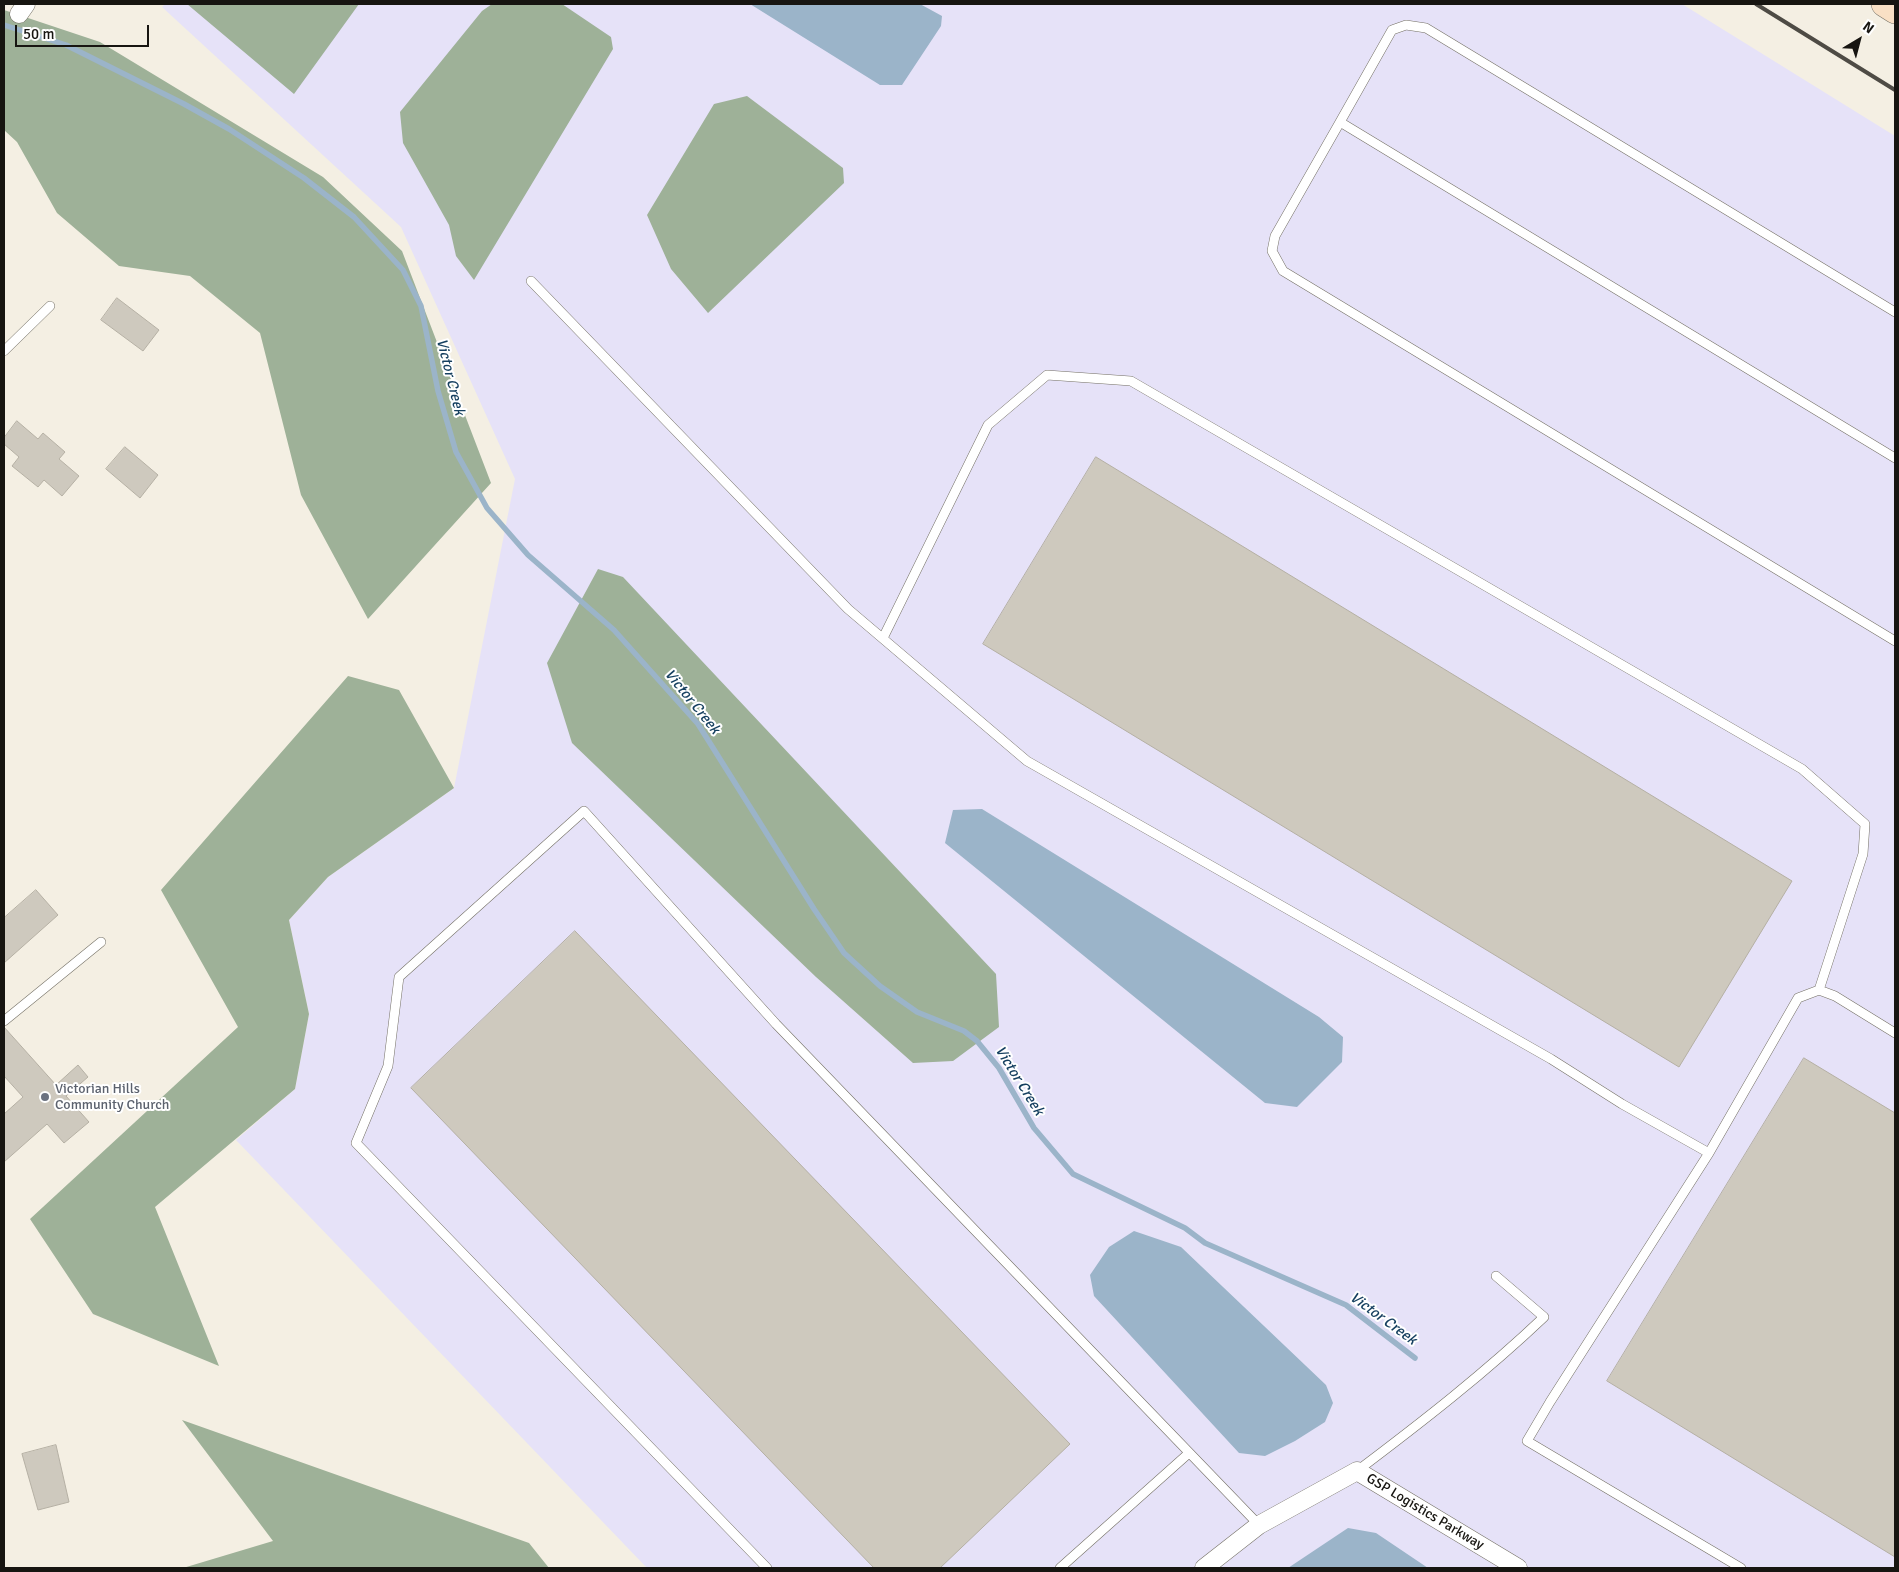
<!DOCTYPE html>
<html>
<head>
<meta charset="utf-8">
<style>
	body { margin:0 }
	#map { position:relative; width:1899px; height:1572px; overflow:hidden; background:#f4efe3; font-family:Signika,sans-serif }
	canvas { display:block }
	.frame { position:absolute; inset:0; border:5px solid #171511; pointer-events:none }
	.north { position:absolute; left:1834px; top:15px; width:50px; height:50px; -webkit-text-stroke:4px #fff; paint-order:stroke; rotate:37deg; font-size:14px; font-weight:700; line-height:20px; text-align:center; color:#171511 }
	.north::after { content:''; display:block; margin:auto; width:18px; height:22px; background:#171511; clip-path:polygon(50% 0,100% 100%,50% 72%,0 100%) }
	.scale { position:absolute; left:15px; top:25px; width:134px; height:22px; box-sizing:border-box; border:2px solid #171511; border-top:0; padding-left:6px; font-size:15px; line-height:18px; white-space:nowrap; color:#171511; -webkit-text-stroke:4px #fff; paint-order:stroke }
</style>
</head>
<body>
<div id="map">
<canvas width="1899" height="1572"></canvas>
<div class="frame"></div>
<div class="north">N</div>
<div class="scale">50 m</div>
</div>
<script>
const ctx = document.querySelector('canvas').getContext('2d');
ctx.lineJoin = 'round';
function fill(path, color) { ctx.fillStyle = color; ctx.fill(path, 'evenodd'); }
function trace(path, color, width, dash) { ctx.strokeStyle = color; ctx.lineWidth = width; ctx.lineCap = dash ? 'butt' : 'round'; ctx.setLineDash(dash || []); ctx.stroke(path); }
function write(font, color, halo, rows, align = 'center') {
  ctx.font = font + ' Signika,sans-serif'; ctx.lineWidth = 4; ctx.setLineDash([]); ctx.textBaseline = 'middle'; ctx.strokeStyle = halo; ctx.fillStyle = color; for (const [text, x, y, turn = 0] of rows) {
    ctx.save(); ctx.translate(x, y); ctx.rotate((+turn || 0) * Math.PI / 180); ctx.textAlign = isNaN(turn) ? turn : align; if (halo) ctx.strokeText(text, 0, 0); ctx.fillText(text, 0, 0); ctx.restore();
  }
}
fill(new Path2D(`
	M165,4H1682L1895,136V1568H647L236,1140L295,1089L309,1014L289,920L328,877L454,788L515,479L401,227L162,7Z`), '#e6e2f8');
fill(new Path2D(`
	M187,4H359L294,94Z
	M492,4H562L611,37L613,49L474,280L456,256L449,225L403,143L400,112L482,11Z
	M4,10L100,42L323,177L402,251L491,483L368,619L301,495L260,333L190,276L119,266L57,213L17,142L4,130Z
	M747,96L843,168L844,183L708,313L671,269L647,215L714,104Z
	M598,569L623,577L996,974L999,1027L953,1061L913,1063L816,977L572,743L547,663Z
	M348,676L399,690L454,788L328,877L289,920L309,1014L295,1089L155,1207L219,1366L93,1314L30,1219L238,1027L161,890Z
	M182,1420L529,1543L549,1568H183L273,1541Z`), '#9eb198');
fill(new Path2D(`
	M750,4H920L942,16L941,26L902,85H880Z
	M982,809L1319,1017L1343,1037L1342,1062L1297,1107L1265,1103L945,843L953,810Z
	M1134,1231L1181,1247L1326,1385L1333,1403L1325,1422L1295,1441L1265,1456L1239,1453L1094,1296L1090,1275L1109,1247Z
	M1348,1528L1376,1533L1428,1568H1288Z`), '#9bb4c9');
trace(new Path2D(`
	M4,25L66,45L184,104L229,129L304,178L354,217L403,270L421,306L438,391L456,452L487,508L528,555L614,630L698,724L814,909L844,953L880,986L917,1012L964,1031L977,1041L999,1068L1034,1128L1073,1174L1185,1228L1205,1243L1346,1305L1415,1358`), '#9bb4c9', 5.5);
const building = new Path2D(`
	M117,298L159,330L143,351L101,320Z
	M17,421L38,439L43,433L65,452L59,459L79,476L62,496L44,480L38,487L12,466L19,457L4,444V438Z
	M125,447L158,475L140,498L106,469Z
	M1096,457L1792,881L1679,1067L983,644Z
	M36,890L58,915L4,963V918Z
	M575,931L1070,1444L940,1568H874L411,1088Z
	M4,1027L56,1085L78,1065L88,1077L66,1096L89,1122L64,1143L47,1124L4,1162V1114L23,1097L4,1076Z
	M1804,1058L1895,1113V1557L1607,1381Z
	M56,1445L69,1502L38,1510L22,1454Z`);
fill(building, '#cec9be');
trace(building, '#b5b0a4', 1);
const lane = new Path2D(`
	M1340,122L1392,30L1406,25L1426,28L1895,312
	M531,281L848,609L1027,761L1551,1059L1622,1104L1709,1153
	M4,351L50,306
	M1895,458L1340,122L1275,236L1272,251L1283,271L1895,641
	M883,638L988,425L1047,375L1131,381L1802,769L1865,824L1863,854L1819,990
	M4,1021L101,942
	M1357,1471C1422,1422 1485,1373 1544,1317L1496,1276
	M767,1568L356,1143L388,1066L399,977L584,811L776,1024L1259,1525
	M1060,1568L1189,1453
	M1741,1568L1527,1441L1550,1402L1709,1153L1798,998L1819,990L1835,996L1895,1033`);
const street = new Path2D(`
	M19,14L26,4
	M1204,1568L1259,1525L1357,1471L1518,1568`);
const secondary = new Path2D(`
	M1884,4L1895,11`);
trace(lane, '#747065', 10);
trace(street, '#747065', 19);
trace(secondary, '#747065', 26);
trace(lane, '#fff', 9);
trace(street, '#fff', 18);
trace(secondary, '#f9e0c5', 25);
trace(new Path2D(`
	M1756,4L1895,90`), '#4e4b45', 4);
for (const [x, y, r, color] of [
	[45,1097,5,"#6b7280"]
]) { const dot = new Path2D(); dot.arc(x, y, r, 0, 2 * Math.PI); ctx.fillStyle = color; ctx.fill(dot); trace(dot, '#fff', 2); }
write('14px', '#5b616d', '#fff', [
	["Victorian Hills",55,1089],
	["Community Church",55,1105]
], 'left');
write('14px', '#171511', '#fff', [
	["GSP Logistics Parkway",1425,1512,31]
]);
write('italic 15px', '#153f5f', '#fff', [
	["Victor Creek",450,377,76],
	["Victor Creek",692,702,51],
	["Victor Creek",1019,1081,58],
	["Victor Creek",1383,1319,36]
]);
</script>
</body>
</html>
